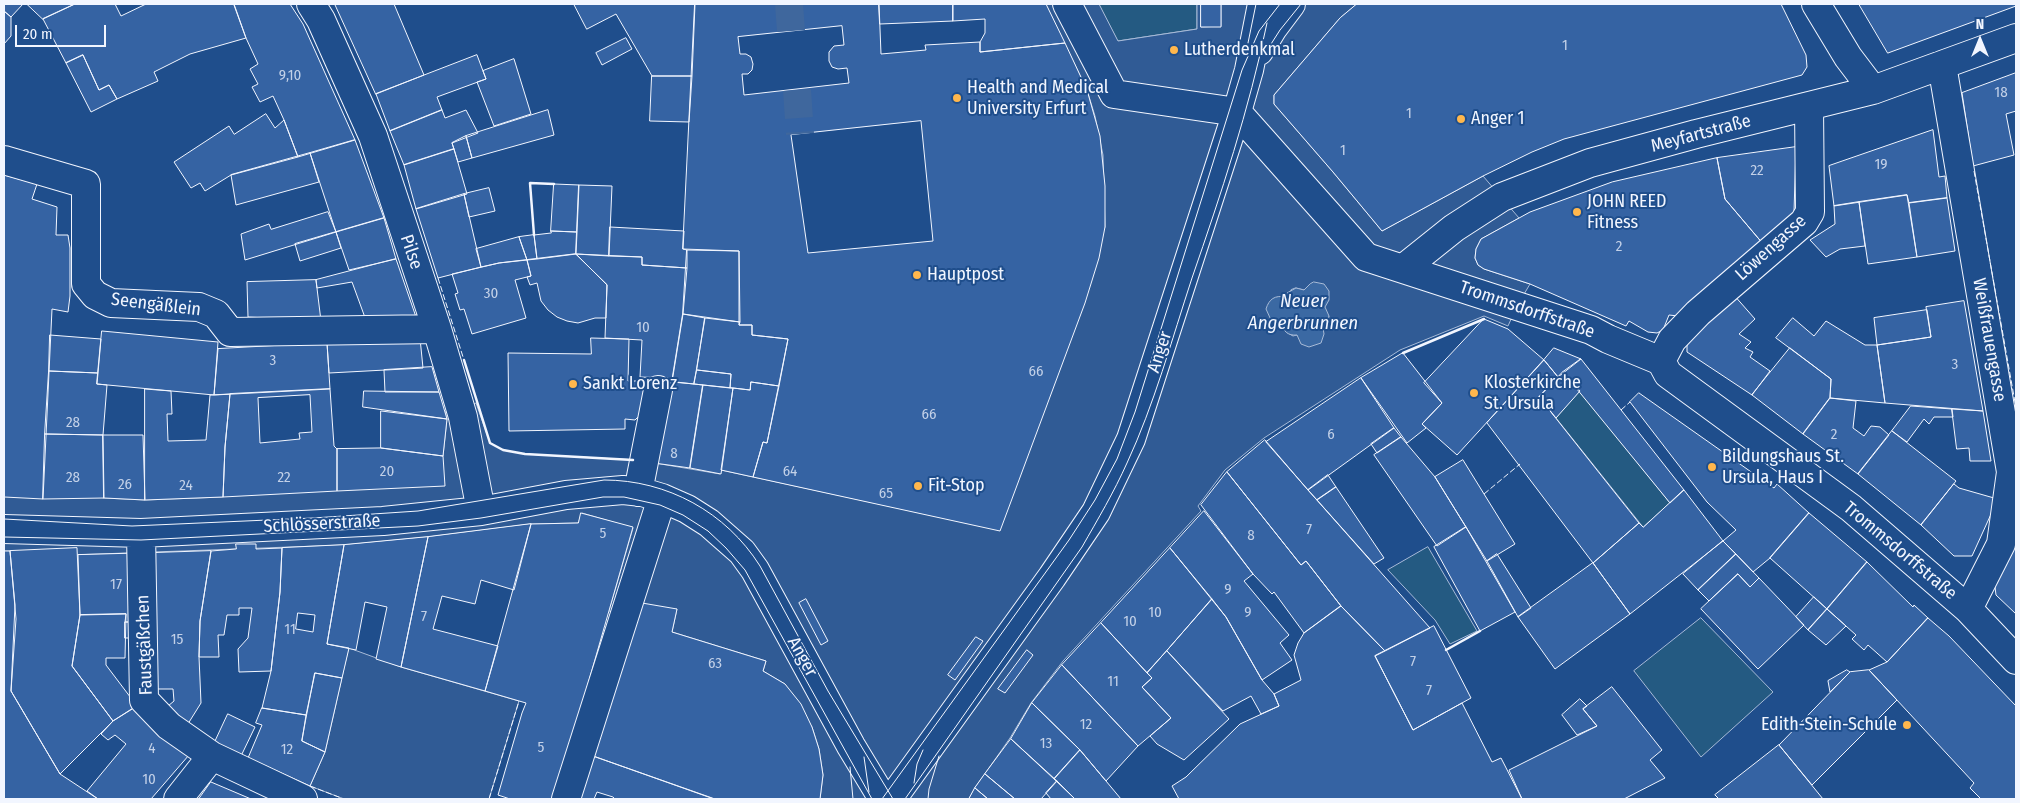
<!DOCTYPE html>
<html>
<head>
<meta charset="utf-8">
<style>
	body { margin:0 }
	#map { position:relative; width:2020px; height:803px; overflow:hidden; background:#1f4e8c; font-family:"Fira Sans Condensed",sans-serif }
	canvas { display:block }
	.frame { position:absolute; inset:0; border:5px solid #f2f6ff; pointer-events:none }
	.north { position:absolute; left:1955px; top:15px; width:50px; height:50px; -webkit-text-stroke:4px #1f4e8c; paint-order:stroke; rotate:0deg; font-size:14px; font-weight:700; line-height:20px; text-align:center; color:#f2f6ff }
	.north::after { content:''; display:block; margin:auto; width:18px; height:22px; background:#f2f6ff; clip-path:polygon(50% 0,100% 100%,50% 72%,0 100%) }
	.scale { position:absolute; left:15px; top:25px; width:91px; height:22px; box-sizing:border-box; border:2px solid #f2f6ff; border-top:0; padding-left:6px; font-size:15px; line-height:18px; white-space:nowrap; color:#f2f6ff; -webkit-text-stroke:4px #1f4e8c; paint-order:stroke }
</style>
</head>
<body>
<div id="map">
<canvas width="2020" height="803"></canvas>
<div class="frame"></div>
<div class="north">N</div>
<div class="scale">20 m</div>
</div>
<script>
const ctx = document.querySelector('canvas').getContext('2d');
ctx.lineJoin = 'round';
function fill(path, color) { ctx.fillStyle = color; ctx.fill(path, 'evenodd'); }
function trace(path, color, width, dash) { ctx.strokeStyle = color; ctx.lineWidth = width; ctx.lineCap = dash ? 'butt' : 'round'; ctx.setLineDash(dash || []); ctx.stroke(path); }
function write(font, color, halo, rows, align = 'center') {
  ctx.font = font + ' "Fira Sans Condensed",sans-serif'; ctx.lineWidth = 4; ctx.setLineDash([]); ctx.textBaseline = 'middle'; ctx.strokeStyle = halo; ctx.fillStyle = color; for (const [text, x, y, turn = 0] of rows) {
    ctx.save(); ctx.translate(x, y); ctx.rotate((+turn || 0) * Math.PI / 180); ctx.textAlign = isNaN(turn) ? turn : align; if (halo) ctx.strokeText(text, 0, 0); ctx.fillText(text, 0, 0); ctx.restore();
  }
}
const green = new Path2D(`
	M1099,4H1197V29L1118,41Z
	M1580,391L1670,503L1643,527L1556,418Z
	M1428,547L1477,631L1450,644L1435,620L1388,570Z
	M1701,618L1773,692L1701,757L1634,671Z`);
fill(green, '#245a82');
trace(green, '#a8bbd7', 1);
const parking = new Path2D(`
	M1046,4H1099L1118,41L1197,29V4H1201V27L1221,26V4H1357L1340,18L1274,95V104L1333,172L1382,231L1483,176L1519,218L1481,239L1476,249L1475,258L1478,265L1484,269L1530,284L1517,306L1508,326L1484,316L1400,350L1264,438L1225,470L1198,506L1201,511L1063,661L1031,703L1010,738L975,788L969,799H820L823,775L819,749L812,727L785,684L763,671L766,661L672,632L677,609L634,618L609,611L633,528L582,513L578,523L531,524L428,537L344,545L44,556L11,557L10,551H4V482L43,484L104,498L145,500L222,497L443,456L447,419L445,412L476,403L490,443L503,450L525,454L637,460L720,474L721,470L972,524L1105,227L1103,155L1095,116L1087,90ZM1296,288L1304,290L1329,316L1328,321L1322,328L1293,336L1286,332L1281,323L1291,290Z
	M349,648L401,667L519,701L489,799H344L310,786L325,752Z`);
fill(parking, '#305b95');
trace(parking, '#a8bbd7', 1);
const water = new Path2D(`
	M1314,282L1324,284L1329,291V300L1325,307L1329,316L1323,328L1324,334L1321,343L1309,347L1301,344L1297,335C1288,336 1283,331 1281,323L1271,320L1266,309C1269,299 1275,295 1285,297L1287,293L1296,288L1304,290L1310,284Z`);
fill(water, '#3b69a3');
trace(water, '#a8bbd7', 1);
const building = new Path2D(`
	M4,4H23L11,17L4,11Z
	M27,4H75L43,19Z
	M75,4H115L121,16L146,4H234L246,38L190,54L154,72L158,81L117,99L109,85L99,90L83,55L66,63L43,19Z
	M234,4H290L303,24L355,140L298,157L284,120L273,96L260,102L252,87L258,84L250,69L258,64L246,38Z
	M335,4H394L424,75L376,94Z
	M574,4H695L692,76H652L616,14L587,29Z
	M695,4H879L881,54L926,50L925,45L980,42V52L1065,43L1087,90L1100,136L1105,186V227L1099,258L1085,303L1000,531L753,477L763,442L767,443L788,339L752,335V325H739V251L683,249ZM842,26L844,45L834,46L829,52V61L832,67L838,69L847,68L849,83L744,95L742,74H748L752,70L753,64L751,57L746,54H740L738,37ZM921,121L933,241L808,253L791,135Z
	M879,4H953V21L880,24Z
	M953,4H1046L1065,43L980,52V42L985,33V19L953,21Z
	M1201,4H1221V27H1201Z
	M1357,4H1781L1806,55L1807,67L1802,75L1564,139L1532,152L1483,176L1382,231L1333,172L1274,104V95L1340,18Z
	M1859,4H2016V6L1888,53Z
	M4,11L11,17V36L4,44Z
	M626,38L632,49L602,65L596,53Z
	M83,55L99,90L109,85L117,99L91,112L66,63Z
	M477,55L486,79L437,97L442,110L390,131L376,94Z
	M514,59L531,114L494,126L477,82L486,79L483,71Z
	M2016,73V111L2006,114L2014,155L1973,166L1962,93Z
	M652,76H692L689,122L650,121Z
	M442,110L445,118L466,110L478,133L452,143L454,149L404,165L390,131Z
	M548,110L554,135L472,158L466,136Z
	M266,114L275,128L284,120L298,157L231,175L205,191L200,183L191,188L174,162L229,126L234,134Z
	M1933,130L1939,177L1945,176L1947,198L1909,203L1907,195L1834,206L1829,166Z
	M466,136L472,158L458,162L452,143Z
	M355,140L384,218L336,232L310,153Z
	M1796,147L1794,212L1789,225L1764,245L1725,199L1717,158Z
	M454,149L467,194L416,209L404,165Z
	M310,153L319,182L236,205L231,175Z
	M1717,158L1725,199L1764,245L1678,316L1669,315L1663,330L1657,333L1648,332L1629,321L1626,326L1530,284L1484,269L1478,265L1475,258L1476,249L1481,239L1530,212L1612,182Z
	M4,175L37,184L32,199L57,207L56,235H68L70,248V296L68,312L52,309L43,499L4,497Z
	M554,184L579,185L577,232L551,231Z
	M579,185L612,186L609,256L576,254Z
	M489,188L495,211L469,217L464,194Z
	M464,194L481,267L438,278L416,209Z
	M1907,195L1917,257L1868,264L1859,202Z
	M1947,198L1955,251L1917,257L1909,203Z
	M1859,202L1865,246L1840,249L1826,257L1810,240L1835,224L1834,206Z
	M328,212L336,232L245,260L241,234L269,224L271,229Z
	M384,218L396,259L349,270L336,232Z
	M610,227L684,231L683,249L687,250V268L642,265V257L609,256Z
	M551,231L577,232L576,254L537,259L534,235L551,233Z
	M336,232L341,248L300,261L295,244Z
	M534,235L537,259L527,260L519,237Z
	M519,237L527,260L499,263L481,267L476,249Z
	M687,250L739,251L740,322L683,314Z
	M576,254L642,257V265L687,268L683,314L672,382L667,381L668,378L640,377L642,340L605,338L607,285Z
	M576,254L607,285L606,318H595L578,323L567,321L557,317L548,310L541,301L537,283L530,285L527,277L531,276L527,260Z
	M396,259L416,317L367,323L352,282L317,288L316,280Z
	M527,260L531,276L515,280L526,318L472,334L464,309L460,310L455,294L458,293L452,274L499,263Z
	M316,280L321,321L248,317L247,282Z
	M1733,294L1755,319L1739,334L1751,342L1745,348L1753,352L1750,357L1770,371L1752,395L1687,352V343Z
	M1964,301L1983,411L1885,403L1877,345L1931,337L1926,307Z
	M1927,310L1931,337L1877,345L1874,318Z
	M683,314L705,318L694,384L672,382Z
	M705,318L740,322L739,325H752V335L788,339L779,386L751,382L750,390L733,388H730L731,374L697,370Z
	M1793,318L1814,336L1826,321L1865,345H1877L1885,403L1830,398L1831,379L1776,338Z
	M1484,319L1508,329L1544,360L1457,455L1422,424L1442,403L1424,383Z
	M102,331L218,342L214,395L97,384Z
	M50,335L101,339L98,373L49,371Z
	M420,338L423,368L329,373L327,343Z
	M591,338L629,339L628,381H636L648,394L646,409L635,420L625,419V429L509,431L508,353L591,354Z
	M327,343L330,389L214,395L218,349Z
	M1554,348L1581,359L1558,377L1544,360Z
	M1790,348L1831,379L1830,398L1803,434L1752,395Z
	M1403,353L1442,403L1422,424L1426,428L1407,443L1361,378Z
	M1581,359L1684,490L1670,503L1563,372Z
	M1544,360L1558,377L1539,397L1639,523L1593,563L1487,423Z
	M432,367L439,392H385L384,370Z
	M697,370L731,374L730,388L694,384Z
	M49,371L98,373L97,384L107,385L103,435L45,434Z
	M1563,372L1580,391L1556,418L1539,397Z
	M1361,378L1394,428L1308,490L1266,442Z
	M667,381L703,385L690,468L654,463Z
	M751,382L779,386L767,443L763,442L753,477L721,470L733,388L750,390Z
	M703,385L733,388L721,474L690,468Z
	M145,389L171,391L172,414H167L168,441L206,440L210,395L230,394L225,447L223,497L145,500Z
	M330,389L334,446L337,449V491L223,497L225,447L230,394ZM310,395L312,432L299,433L300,439L260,443L258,398Z
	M364,391L439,392L447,419L363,407Z
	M1639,393L1774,488L1777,484L1809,513L1770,558L1753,572L1723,541L1736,530L1707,502L1630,402Z
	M1830,398L1856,401L1853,428L1864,436L1871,426L1880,427L1889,435L1858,474L1803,434Z
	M1911,406L1952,409L1953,417H1934L1929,424L1924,419L1907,442L1892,431Z
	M1952,409L1983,411L1991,461H1970L1969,448L1957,449Z
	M381,411L447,419L443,456L381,448Z
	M1394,428L1401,437L1377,453L1371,444Z
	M1892,431L1956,481L1921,525L1858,474Z
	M45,434L103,435L104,498L43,499Z
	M103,435H143L145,500L104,498Z
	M1401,437L1435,477L1466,527L1437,546L1374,455Z
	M1265,440L1308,490L1430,628L1385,651L1341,606L1306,561L1301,565L1227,472Z
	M381,448L443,456L445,486L337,491V449Z
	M1463,460L1515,544L1487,561L1435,477Z
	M1227,472L1301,565L1306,561L1341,606L1304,633L1274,592L1272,594L1253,574L1201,505Z
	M1328,475L1336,487L1317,500L1308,490Z
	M1954,484L1959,488L1994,498L1992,512L1972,556H1954L1921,525Z
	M1336,487L1384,558L1374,564L1317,500Z
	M1684,490L1723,541L1630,614L1593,563L1639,523L1643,527Z
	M1204,511L1253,574L1244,581L1289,635L1280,643L1292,660L1262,680L1226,617L1170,548Z
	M581,513L633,527L555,799H510L498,795L522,713L526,703L485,691L531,524L578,523Z
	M1809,513L1867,562L1827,609L1770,558Z
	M531,524L514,590L481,580L475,604L442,596L433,629L498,646L485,691L401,667L428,537Z
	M1466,527L1515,612L1480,631L1434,547Z
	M428,537L401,667L376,659L387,607L365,602L356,650L327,644L344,545Z
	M2016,540V614L1996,595L1995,587Z
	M1723,541L1736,554L1698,590L1683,574Z
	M236,544H256V549L282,548L280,592L271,671L239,672L238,649L248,638L252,608H239V615H227L224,635H218L219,657H199L200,621L211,551L236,549Z
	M344,545L327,644L349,648L342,678L315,673L306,715L262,708L271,671L280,592L282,548ZM298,613L315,615L313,632L296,629Z
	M77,548L80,615L72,666L113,721L60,774L11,691L16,619L10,551Z
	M1170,548L1212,599L1147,673L1101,623Z
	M4,551H10L15,605L11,691L60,774L98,799H4Z
	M211,551L200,621L199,657L201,703L186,727L168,706L174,701L173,689H153L152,553Z
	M152,553L154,622H125L126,614L80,615L78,555Z
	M1497,554L1531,608L1518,617L1487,561Z
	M1736,554L1759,578L1750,587L1738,574L1709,601L1698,590Z
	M1867,562L1913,607L1914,605L1928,618L1887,662L1868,645L1864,650L1852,639L1856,635L1827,609Z
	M1593,563L1630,614L1555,669L1518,617Z
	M1738,574L1750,587L1759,578L1804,625L1758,669L1701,609Z
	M1814,597L1827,609L1808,630L1796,617Z
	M806,599L828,641L821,645L799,603Z
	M1212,599L1226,617L1262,680L1274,694L1279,706L1261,714L1251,696L1223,711L1167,651Z
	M642,603L677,609L672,632L766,661L763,671L785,684L801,704L812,727L819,749L823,775L820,799H715L593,756L634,618L638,619Z
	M1341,606L1385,651L1375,656L1413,730L1462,703L1492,762L1501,758L1522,799H1179L1172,786L1186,777L1240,724L1279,706L1274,694L1301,680L1294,655L1298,643L1304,633Z
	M1827,609L1846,626L1826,645L1808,630Z
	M126,614L125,658H106V665L137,706L113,721L72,666L80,615Z
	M1928,618L1949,636L2016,706V799H1981L1970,788L1974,783L1869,670L1887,662Z
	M125,622H136V638H125Z
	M1101,623L1152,678L1142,687L1171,718L1138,746L1062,665Z
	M1434,626L1471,698L1413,730L1375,656Z
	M976,637L983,641L955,680L948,675Z
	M1027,650L1033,655L1005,693L998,689Z
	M1167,651L1229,719L1184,760L1157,744L1150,736L1171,718L1142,687L1152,678L1147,673Z
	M1062,665L1138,746L1106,781L1080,750L1032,703Z
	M1847,670L1850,672L1830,692L1828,681Z
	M1869,670L1897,700L1812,785L1779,745L1850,672Z
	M315,673L342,678L325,752L302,741Z
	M1612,687L1662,750L1650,760L1665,778L1624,799H1522L1509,770L1597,726L1583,709Z
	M1580,699L1587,706L1583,709L1597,726L1577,735L1562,715Z
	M1032,703L1080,750L1054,779L1011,739Z
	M137,706L189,755L151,799H98L87,791L126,744L115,735L108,740L101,734L113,721Z
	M262,708L306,715L302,741L325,752L310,786L248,758L262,725L256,723Z
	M228,714L255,727L241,756L214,744Z
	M1011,739L1057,781L1041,799H1015L985,774Z
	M1779,745L1823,799H1719L1715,795Z
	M1080,750L1106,781L1121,799H1075L1054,779Z
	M593,756L714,799H715H615L613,797L597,792L594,799H579Z
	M985,774L1015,799H988L975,788Z
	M1057,781L1075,799H1051L1046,793Z
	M211,782L251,799H199Z
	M975,788L988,799H969Z`);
fill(building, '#3563a3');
trace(building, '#f2f6ff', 1);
trace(new Path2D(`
	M789,4L791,31
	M797,90L800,134`), '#3f679d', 28, [28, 14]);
const minor = new Path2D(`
	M311,4L321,20L373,136L437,329L463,417L481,511
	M1067,4L1114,94L1237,112L1366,257L1591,330L1608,339L1661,361L1668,374L1851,508L1968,609L2016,660
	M1816,4L1848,57L1873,90
	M1259,51L1273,28L1291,4
	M1942,65L2011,472L2001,544L1968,609
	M4,160L86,184V284L95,295L111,303L199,307L216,314L230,332L437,329
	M1404,268L1454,228L1502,197L1590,163L1696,134L1873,90L2016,38
	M1661,361L1672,340L1698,313L1804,222L1810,212L1809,106
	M638,492L658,390
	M4,529L141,533L383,521L481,511L566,495L623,490L642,492L662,498L687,509L709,523L742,552L755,570L851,746L883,799
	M141,533L144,700L169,726L212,756
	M178,799L212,756L303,799
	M566,799L662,498
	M892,799L1052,577L1096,512L1131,439L1237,112L1249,70L1262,4`);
trace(minor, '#f2f6ff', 30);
trace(minor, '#1f4e8c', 28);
trace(new Path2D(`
	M1248,43L1256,4
	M1264,55L1280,30L1301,4
	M4,519L132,526L313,518L418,511L604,480C667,480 726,512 760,566L828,691L893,799
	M4,537L141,540L418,526L481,518L603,497H624L660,505L683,515L708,531L726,548L745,570L872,799
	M864,757L869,792
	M850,767L853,799
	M914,783L917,764L923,750
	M882,799L1069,540L1095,500L1117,459L1135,412L1242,70L1259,31L1280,4
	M905,799L1082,547C1098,519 1114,492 1127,463C1154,405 1172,339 1192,278C1221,194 1249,110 1267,23
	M928,799L929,789L939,756`), '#f2f6ff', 1);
trace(new Path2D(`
	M1974,171L2016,408
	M438,278L464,360
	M1621,410L1630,402
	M1484,494L1520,464
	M310,786L344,799
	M489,799L519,701`), '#f2f6ff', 1, [6, 2.5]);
trace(new Path2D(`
	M534,235L530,183L554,184
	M1403,353L1484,319
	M464,360L490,443L503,450L525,454L633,460
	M1446,650L1480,631`), '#f2f6ff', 2.5);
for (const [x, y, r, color] of [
	[1174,50,5,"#ffb74d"],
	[957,98,5,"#ffb74d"],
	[1461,119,5,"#ffb74d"],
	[1577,212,5,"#ffb74d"],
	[917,275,5,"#ffb74d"],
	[573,384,5,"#ffb74d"],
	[1474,393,5,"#ffb74d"],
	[1712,467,5,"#ffb74d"],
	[918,486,5,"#ffb74d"],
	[1907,725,5,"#ffb74d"]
]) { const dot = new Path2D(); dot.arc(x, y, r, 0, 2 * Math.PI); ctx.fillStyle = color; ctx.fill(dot); trace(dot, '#1f4e8c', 2); }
write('15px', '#c3d1e8', null, [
	["1",1565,46],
	["9,10",290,76],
	["18",2001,93],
	["1",1409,114],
	["1",1343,151],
	["19",1881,165],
	["22",1757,171],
	["2",1619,247],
	["30",491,294],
	["10",643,328],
	["3",273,361],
	["3",1955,365],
	["66",1036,372],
	["66",929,415],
	["28",73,423],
	["6",1331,435],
	["2",1834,435],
	["8",674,454],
	["20",387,472],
	["64",790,472],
	["28",73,478],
	["22",284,478],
	["26",125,485],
	["24",186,486],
	["65",886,494],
	["7",1309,530],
	["5",603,534],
	["8",1251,536],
	["17",116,585],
	["9",1228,590],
	["10",1155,613],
	["9",1248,613],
	["7",424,617],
	["10",1130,622],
	["11",290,630],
	["15",177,640],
	["7",1413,662],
	["63",715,664],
	["11",1113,682],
	["7",1429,691],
	["12",1086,725],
	["13",1046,744],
	["5",541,748],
	["4",152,749],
	["12",287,750],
	["10",149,780]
]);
write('18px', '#f2f6ff', '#1f4e8c', [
	["Lutherdenkmal",1184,50],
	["Health and Medical",967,88],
	["University Erfurt",967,109],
	["Anger 1",1471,119],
	["JOHN REED",1587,202],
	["Fitness",1587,223],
	["Hauptpost",927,275],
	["Klosterkirche",1484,383],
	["St. Ursula",1484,404],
	["Sankt Lorenz",583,384],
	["Bildungshaus St.",1722,457],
	["Ursula, Haus I",1722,478],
	["Fit-Stop",928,486],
	["Edith-Stein-Schule",1897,725,"right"]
], 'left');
write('18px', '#f2f6ff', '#1f4e8c', [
	["Meyfartstraße",1701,134,-15],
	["Löwengasse",1771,248,-42],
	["Pilse",411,252,71],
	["Seengäßlein",156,305,7],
	["Trommsdorffstraße",1527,310,19],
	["Weißfrauengasse",1989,340,80],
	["Anger",1160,352,-72],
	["Schlösserstraße",322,524,-3],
	["Trommsdorffstraße",1900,551,40],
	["Faustgäßchen",145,645,-92],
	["Anger",802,657,61]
]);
write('italic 19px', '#f2f6ff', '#1f4e8c', [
	["Neuer",1303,302],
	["Angerbrunnen",1303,324]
]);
</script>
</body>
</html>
